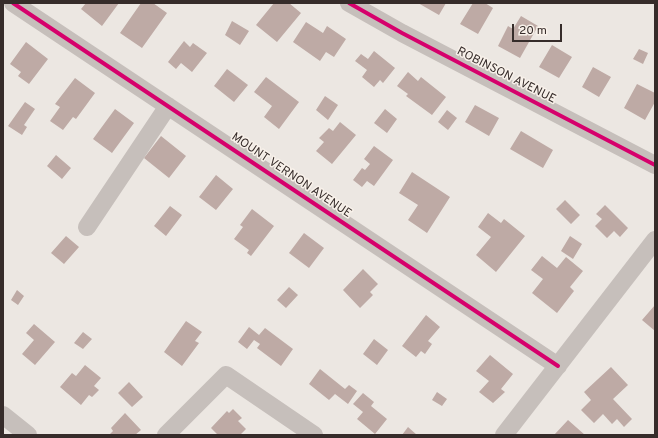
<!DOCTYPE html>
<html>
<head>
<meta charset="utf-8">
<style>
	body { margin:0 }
	#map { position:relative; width:658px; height:438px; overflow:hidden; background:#ece7e2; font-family:Overpass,sans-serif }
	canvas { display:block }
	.frame { position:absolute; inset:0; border:4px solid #362c2a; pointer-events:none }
	.scale { position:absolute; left:512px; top:24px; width:50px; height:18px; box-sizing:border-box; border:2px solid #362c2a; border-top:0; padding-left:5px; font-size:12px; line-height:14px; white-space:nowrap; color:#362c2a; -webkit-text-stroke:3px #f8f1ea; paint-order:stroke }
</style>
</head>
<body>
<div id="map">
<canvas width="658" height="438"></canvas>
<div class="frame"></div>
<div class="scale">20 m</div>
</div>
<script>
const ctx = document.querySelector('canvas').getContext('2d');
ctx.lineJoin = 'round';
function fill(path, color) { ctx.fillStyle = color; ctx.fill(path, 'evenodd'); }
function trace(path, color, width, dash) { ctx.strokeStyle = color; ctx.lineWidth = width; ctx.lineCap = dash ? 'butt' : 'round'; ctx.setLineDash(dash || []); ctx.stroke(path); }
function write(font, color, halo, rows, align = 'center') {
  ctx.font = font + ' Overpass,sans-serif'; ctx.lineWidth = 3; ctx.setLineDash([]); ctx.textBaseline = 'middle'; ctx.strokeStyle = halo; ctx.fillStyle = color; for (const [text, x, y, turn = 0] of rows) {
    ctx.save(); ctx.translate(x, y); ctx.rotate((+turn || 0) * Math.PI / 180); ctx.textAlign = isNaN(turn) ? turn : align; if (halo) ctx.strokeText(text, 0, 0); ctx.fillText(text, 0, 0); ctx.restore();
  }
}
fill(new Path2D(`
	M86,3H119L102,26L81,9Z
	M141,3H153L167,13L142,48L120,33Z
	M274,3H289L301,13L277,42L256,25Z
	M418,3H446L439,15Z
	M473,3H485L493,8L478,34L460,24Z
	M521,16L538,26L520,58L498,46L508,26L513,29Z
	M232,21L249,31L240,45L225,35Z
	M306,22L323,33L327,26L346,39L334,57L326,52L320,61L293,42Z
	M184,41L190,47L193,43L207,53L192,72L181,63L176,69L168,62Z
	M26,42L48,59L29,84L18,76L21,72L10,64Z
	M552,45L572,57L559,78L539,67Z
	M639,49L648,53L643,64L633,59Z
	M374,51L395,68L383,83L380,80L374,87L362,77L367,70L355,61L361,54L368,59Z
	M593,67L611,77L599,97L582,87Z
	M227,69L248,85L234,102L214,86Z
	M408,72L418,81L421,77L446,97L432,115L406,96L408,94L397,86Z
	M266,77L299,102L279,129L264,117L272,106L254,92Z
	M75,78L95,93L76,119L73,117L63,130L50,121L60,107L55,104Z
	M637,84L655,93V102L645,120L624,108Z
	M325,96L338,105L328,120L316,110Z
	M25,102L35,109L24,125L27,127L22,135L8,126Z
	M475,105L499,118L489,136L465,122Z
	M115,109L134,123L112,153L93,139Z
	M385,109L397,119L387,133L374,123Z
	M447,110L457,118L448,130L438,122Z
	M340,122L356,135L332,164L316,151L324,142L319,138L329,128L333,131Z
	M521,131L553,150L543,168L510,149Z
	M161,136L186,156L169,178L144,158Z
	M374,146L393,160L374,186L367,181L362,187L353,180L362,168L365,170L370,164L364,159Z
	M56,155L71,168L62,179L47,166Z
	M412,172L450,197L427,233L408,220L418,205L399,193Z
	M216,175L233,189L216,210L199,197Z
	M565,200L580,215L571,224L556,209Z
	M605,205L628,228L620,237L614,231L607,238L595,226L602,219L596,214Z
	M170,206L182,215L166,236L154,226Z
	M252,209L274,226L251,256L247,253L249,250L234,239L243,227L240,225Z
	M488,213L501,223L504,219L525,236L496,272L476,255L491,237L478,227Z
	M304,233L324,248L309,268L289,253Z
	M66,236L79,247L64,264L51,253Z
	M570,236L582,244L573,259L561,251Z
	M542,256L557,268L566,257L583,271L570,287L574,291L557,313L532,293L543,279L531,270Z
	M363,269L378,284L370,292L373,295L360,308L343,290Z
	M289,287L298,295L286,308L277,300Z
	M17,290L24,296L18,305L11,300Z
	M655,305V331L642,320Z
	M426,315L440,327L428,341L432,344L425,354L421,351L416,357L402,346Z
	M186,321L202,332L195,341L199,343L182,366L164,352Z
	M34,324L55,342L35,365L22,354L34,340L26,333Z
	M249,327L259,335L265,328L293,349L281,366L257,348L260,344L254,340L247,349L238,342Z
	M83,332L92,339L83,349L74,343Z
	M374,339L388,350L377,365L363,354Z
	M490,355L513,374L501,389L505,392L493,403L479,392L489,381L476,371Z
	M85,365L101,378L94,386L99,390L92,397L89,395L81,405L60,387L72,373L76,376Z
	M611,367L628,385L613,399L632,419L624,427L617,419L612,424L603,414L594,423L581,410L591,400L584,392Z
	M320,369L345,389L349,385L357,391L348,404L335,394L329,400L309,384Z
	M129,382L143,397L132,407L118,393Z
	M437,392L447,399L442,406L432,400Z
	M363,393L374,402L371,406L387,419L375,434L357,419L363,412L353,404Z
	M233,409L242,418L238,421L246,429L240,435H218L211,428L227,411L229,413Z
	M125,413L141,430L135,435H109L113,431L111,428Z
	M568,420L585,435H554Z
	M408,427L417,435H402Z`), '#beaaa5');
trace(new Path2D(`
	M13,3L558,366
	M349,3L402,33L655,165
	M87,227L168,106
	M3,415L28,435
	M166,435L226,375L314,435
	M504,435L655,240`), '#c6bfbb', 18);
trace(new Path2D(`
	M13,3L558,366
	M349,3L402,33L655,165`), '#d6006c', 4);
write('12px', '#362c2a', '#f8f1ea', [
	["ROBINSON AVENUE",506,76,27],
	["MOUNT VERNON AVENUE",291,176,34]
]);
</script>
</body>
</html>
